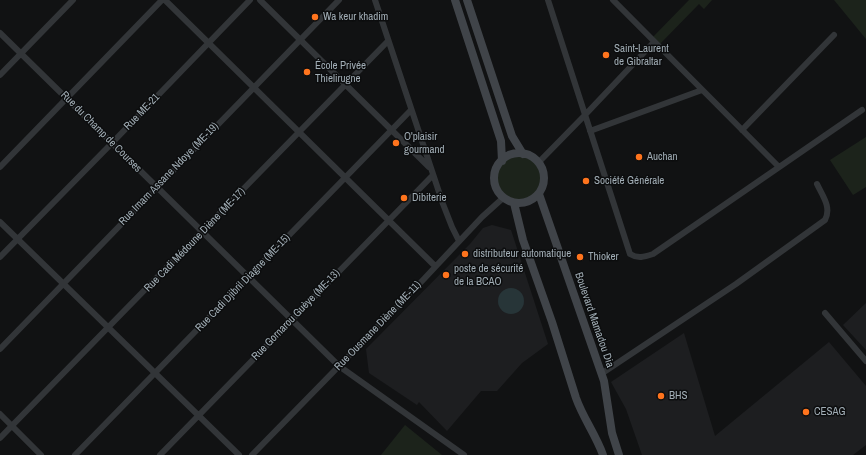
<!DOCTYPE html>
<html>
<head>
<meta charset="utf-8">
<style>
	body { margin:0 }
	canvas { display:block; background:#111213 }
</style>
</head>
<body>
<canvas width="866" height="455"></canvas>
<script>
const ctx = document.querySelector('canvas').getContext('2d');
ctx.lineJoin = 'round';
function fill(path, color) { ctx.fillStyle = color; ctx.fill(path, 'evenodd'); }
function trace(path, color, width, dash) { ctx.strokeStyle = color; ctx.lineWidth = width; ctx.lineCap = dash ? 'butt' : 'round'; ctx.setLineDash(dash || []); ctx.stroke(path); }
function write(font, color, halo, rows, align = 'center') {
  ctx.font = font + ' "Archivo Narrow",sans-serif'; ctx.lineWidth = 3; ctx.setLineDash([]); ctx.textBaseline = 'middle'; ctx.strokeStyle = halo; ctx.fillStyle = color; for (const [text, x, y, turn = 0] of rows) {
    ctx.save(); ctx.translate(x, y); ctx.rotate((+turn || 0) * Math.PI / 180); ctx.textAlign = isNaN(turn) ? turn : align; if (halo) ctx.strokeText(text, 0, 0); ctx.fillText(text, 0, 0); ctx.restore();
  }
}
fill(new Path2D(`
	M492,225L511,230L548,344L522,363L497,391H481L447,431L419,402L417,405L369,373L366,349L470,244L483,228Z
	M866,303V350L843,325Z
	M684,333L715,436L829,342L866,386V445L853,455H642L626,409L611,382Z`), '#1d1e20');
fill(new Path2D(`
	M689,0H712L704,9L699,4L659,45L652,38Z
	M834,0H866V39Z
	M866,137V187L853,195L830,160Z
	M497 178a22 22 0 1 1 44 0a22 22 0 1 1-44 0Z
	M405,425L442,455H381Z`), '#1c231b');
fill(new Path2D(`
	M498 301a13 13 0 1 1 26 0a13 13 0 1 1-26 0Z`), '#273538');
trace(new Path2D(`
	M165,0L435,266
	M260,0L429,167
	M375,0L443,204L452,227L459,241
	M548,0L630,254C638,259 644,257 653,254L862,110
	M613,0L779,167
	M0,33L339,366L464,455
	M0,75L73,0
	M742,130L834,35
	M590,131L702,90
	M539,162L585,115L654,42
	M0,167L162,0
	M0,222L239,455
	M0,257L112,143L250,0
	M825,313L866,361
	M0,349L339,0
	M601,374L736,284L825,220C832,207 822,195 817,184
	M0,414L41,455
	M0,438L388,41
	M75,455L411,110
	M160,455L433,175
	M252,455L423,280L482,217L503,198`), '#323538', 6);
trace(new Path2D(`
	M455,0L501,141L502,161
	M467,0L512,136L523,154
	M494 178a25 25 0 1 1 50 0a25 25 0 1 1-50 0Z
	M539,194L604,381L612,433L619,455
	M514,203L523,240L552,322L576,398C583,418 596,435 603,455`), '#404449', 8);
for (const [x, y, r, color] of [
	[315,17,4,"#ff741d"],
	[606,55,4,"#ff741d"],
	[307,72,4,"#ff741d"],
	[396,143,4,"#ff741d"],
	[639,157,4,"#ff741d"],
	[586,181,4,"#ff741d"],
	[404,198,4,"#ff741d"],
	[465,254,4,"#ff741d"],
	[580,257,4,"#ff741d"],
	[446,275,4,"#ff741d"],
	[661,396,4,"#ff741d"],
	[806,412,4,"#ff741d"]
]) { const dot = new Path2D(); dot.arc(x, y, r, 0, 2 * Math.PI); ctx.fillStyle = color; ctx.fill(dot); trace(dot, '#0c0d0e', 1.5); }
write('11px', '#a1adb5', '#0c0d0e', [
	["Wa keur khadim",323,17],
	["Saint-Laurent",614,49],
	["de Gibraltar",614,62],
	["École Privée",315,66],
	["Thielirugne",315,79],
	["O'plaisir",404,137],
	["gourmand",404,150],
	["Auchan",647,157],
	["Société Générale",594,181],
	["Dibiterie",412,198],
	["distributeur automatique",473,254],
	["Thioker",588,257],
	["poste de sécurité",454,269],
	["de la BCAO",454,282],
	["BHS",669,396],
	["CESAG",814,412]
], 'left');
write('11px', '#a1adb5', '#0c0d0e', [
	["Rue ME-21",142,112,-46],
	["Rue du Champ de Courses",101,132,45],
	["Rue Imam Assane Ndoye (ME-19)",169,174,-46],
	["Rue Cadi Médoune Diène (ME-17)",195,240,-46],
	["Rue Cadi Djibril Diagne (ME-15)",243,283,-46],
	["Rue Gornarou Guèye (ME-13)",296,315,-46],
	["Boulevard Mamadou Dia",594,320,71],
	["Rue Ousmane Diène (ME-11)",378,326,-46]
]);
</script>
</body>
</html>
